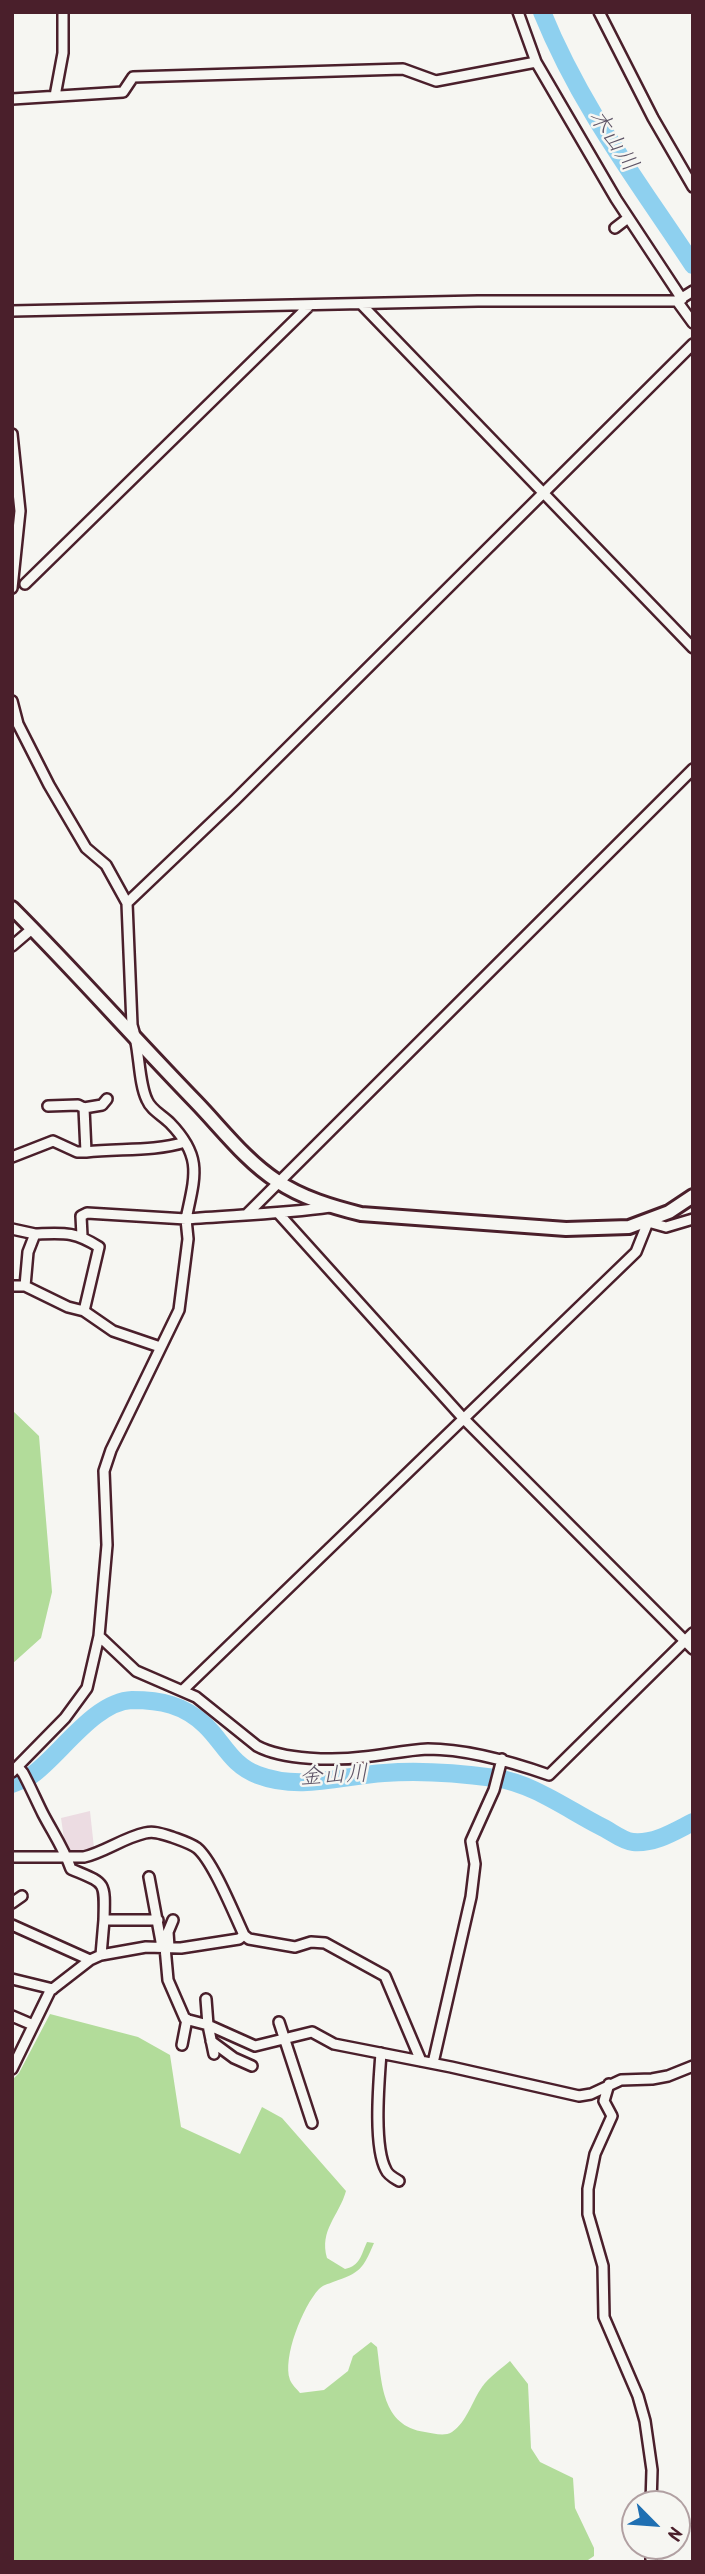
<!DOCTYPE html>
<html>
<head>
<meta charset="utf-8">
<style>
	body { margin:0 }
	#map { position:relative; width:705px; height:2574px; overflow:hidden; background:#f6f6f2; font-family:Kalam,sans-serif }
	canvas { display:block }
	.frame { position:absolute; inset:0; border:14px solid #4a1f2b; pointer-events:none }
	.north { position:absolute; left:621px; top:2490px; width:70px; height:70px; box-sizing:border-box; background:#f6f6f2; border:2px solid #b1a0a2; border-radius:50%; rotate:115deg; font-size:19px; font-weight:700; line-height:28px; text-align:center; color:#4a1f2b }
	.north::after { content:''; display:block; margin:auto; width:24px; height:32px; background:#1f6fb2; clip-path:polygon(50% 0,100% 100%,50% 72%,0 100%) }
</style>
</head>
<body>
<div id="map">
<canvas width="705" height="2574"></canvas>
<div class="frame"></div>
<div class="north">N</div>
</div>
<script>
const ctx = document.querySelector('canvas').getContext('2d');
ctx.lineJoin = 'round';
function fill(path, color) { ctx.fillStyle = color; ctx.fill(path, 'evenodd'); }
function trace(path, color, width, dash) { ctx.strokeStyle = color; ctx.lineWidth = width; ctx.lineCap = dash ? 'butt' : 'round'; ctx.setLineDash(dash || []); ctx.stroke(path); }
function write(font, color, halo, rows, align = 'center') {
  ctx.font = font + ' Kalam,"Klee One",sans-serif'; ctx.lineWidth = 5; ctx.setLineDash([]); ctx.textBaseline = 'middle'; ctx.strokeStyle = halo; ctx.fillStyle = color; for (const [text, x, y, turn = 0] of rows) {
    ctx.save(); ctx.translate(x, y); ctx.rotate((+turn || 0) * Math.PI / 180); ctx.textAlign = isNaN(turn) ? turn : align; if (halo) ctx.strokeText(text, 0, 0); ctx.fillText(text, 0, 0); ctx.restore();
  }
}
fill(new Path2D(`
	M90,1811L94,1848L66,1853L61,1818Z`), '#ecdce2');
fill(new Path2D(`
	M12,1410L39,1436L52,1592L41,1638L12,1664Z
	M50,2014L138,2037L170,2055L181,2127L240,2154L262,2107L282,2118L346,2191C339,2216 319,2230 327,2258L345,2269C360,2266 361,2255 367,2242L374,2243C363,2269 360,2273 333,2282C328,2284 323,2285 319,2289C303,2306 282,2358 290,2380C292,2385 297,2389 300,2393L324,2390L348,2371L353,2356L371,2342L377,2347C382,2382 381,2426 425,2432C433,2433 444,2437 452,2432C467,2422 472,2401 482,2387C489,2377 501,2369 510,2361L528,2384L531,2448L540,2462L573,2478L575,2508L594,2548V2556L585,2562H12V2080L19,2073Z`), '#b2dc9a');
trace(new Path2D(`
	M542,12C581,108 637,180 693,265
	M12,1784C18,1781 26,1779 32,1775C60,1755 95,1701 132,1700C161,1700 184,1705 205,1725C224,1743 231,1765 258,1775C300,1791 341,1776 384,1773C421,1770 458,1773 495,1778C532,1783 567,1809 600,1826C611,1831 622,1841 633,1842C655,1844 675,1831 693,1822`), '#8ed0ef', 18);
const street = new Path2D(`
	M518,12L536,62L616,199L682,299
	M599,12L653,118L693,187
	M55,96L63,53V12
	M12,99L123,92L133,77L403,69L436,81L536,62
	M615,228L628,218
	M677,301L693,323
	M362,305L693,648
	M12,311L478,301H677L693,291
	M12,434L20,511L12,588
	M25,584L309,306
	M12,701L18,724L49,785L86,848L106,865L127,903L132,1025C140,1048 138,1082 147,1100C151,1110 162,1115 170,1123C203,1157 195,1176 186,1219L87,1213L81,1216L82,1236
	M127,903L235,800L693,344
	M12,946L33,928
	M48,1106L78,1105L84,1108L86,1152C119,1148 153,1152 185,1142
	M84,1108L102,1105L107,1099
	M12,1157L53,1141L77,1152H86
	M247,1214L693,769
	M279,1214L463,1418L693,1649
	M12,1229L35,1234L28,1252L25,1286
	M35,1234C64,1233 74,1231 99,1247L84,1311
	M12,1286H25L68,1307L84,1311L113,1331L160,1347
	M99,1636L136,1671L196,1697L257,1746C283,1760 335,1761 364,1757C385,1755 406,1750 428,1749C468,1749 512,1762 549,1775L693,1633
	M183,1690L636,1252L648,1222L666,1227L693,1219
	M18,1767L23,1773C30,1786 36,1800 43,1814C53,1833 64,1849 71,1869C106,1884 105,1880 104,1920
	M12,1772L65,1718L87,1688L99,1636L107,1545L104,1471L111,1450L179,1310L188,1239L186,1219C234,1215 282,1214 330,1207
	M12,1857H84C105,1852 123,1838 145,1833C155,1831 162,1834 172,1837C180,1840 190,1843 197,1848C213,1861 234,1914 244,1935L249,1939L295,1947L311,1942L325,1943L385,1976L421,2061
	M149,1877L162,1947
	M12,1903L22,1896
	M12,1925L90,1960
	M165,1947L168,1980L185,2019L208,2025L255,2046L312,2032L334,2044L451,2067L579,2096L591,2094L621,2080L652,2079L668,2076L693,2066
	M169,1947L168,1932L173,1920
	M101,1955L104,1920H158
	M12,1979L53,1989
	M206,1999L208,2025L214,2054
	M12,2016L33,2025
	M279,2022L312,2123
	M211,2041L234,2058L252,2066
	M182,2045L187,2019
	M381,2053C379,2081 373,2146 386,2170C388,2175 394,2178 399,2181
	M433,2063L471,1897L475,1864L471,1841L494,1790L502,1759
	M12,2069L50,1991L90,1960L101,1955L146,1947L181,1948L239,1939L244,1935
	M609,2084L604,2101L612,2116L595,2154L588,2189V2214L603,2266L604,2317L638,2396L645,2421L652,2470L651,2504
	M651,2546V2562`);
const secondary = new Path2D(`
	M12,908C75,971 134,1038 196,1102C222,1129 246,1161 277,1181C302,1198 333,1207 361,1214L566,1229L629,1227L669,1212L693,1196`);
trace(street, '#4a1f2b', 14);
trace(secondary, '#4a1f2b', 18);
trace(street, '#f6f6f2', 9);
trace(secondary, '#f6f6f2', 12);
write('italic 23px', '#5e5466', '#f6f6f2', [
	["木山川",611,142,56],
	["金山川",334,1778,-3]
]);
</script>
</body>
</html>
